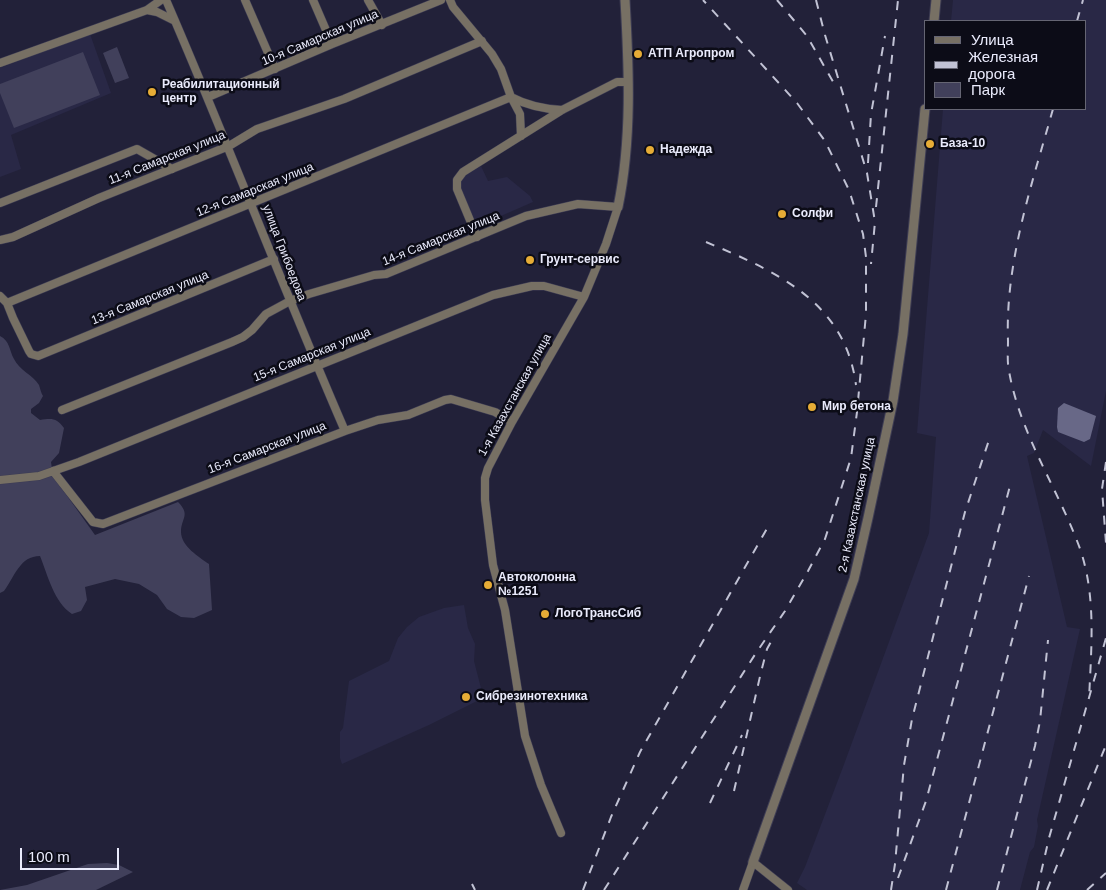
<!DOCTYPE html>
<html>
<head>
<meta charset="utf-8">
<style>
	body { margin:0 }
	#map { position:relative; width:1106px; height:890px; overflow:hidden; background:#222139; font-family:Arial,sans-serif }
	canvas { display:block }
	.legend { position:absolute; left:924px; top:20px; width:162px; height:90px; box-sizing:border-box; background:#0c0c17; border:1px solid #656573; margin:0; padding:6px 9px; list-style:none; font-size:15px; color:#eaebfc }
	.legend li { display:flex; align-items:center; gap:10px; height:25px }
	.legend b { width:25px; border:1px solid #656573 }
	.scale { position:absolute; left:20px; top:848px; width:99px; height:22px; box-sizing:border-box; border:2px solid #eaebfc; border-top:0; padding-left:6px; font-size:15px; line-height:18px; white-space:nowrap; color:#eaebfc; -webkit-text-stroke:4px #0c0c17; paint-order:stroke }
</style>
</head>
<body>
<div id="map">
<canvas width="1106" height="890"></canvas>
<ul class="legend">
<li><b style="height:6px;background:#777064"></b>Улица</li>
<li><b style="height:6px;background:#c1c2d4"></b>Железная дорога</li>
<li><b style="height:14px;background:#41405b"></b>Парк</li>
</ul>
<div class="scale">100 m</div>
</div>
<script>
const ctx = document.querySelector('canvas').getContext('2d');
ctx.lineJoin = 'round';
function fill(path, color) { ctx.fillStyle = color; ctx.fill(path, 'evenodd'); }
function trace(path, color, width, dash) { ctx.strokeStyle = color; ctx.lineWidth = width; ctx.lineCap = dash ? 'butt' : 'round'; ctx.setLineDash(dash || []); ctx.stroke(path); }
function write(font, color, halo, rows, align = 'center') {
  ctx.font = font + ' Arial,sans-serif'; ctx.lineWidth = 5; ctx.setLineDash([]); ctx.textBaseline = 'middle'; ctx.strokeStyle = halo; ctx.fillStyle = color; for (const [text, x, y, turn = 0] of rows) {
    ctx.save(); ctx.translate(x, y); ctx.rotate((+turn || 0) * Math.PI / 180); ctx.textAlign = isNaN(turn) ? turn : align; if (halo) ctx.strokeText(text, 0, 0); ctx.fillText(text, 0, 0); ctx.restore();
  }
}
fill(new Path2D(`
	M953,0H1106V391L1091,466L1043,430L1034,453L1027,456L1067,627L1080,629L1037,820L1038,826L1034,847L1030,852L1020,890H807L797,883L805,867L843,767L929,533L936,437L917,433L943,109H1085V21H951Z
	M90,34L111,93L11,135L21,169L0,177V68Z
	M481,166L488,181L507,177L530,196L533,202L478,226L459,188L460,181L464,175Z
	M464,605L468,628L475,644L474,661L483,696H477L479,700L429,725L342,764L340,758V732L343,728L349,681L389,661L398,638L407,627L419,617L444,608Z`), '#292846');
fill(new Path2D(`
	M117,47L129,78L115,83L103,53Z
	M83,52L100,95L14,128L0,93V84Z
	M0,336C10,341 9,350 14,359C19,370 33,375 39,385C40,388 41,393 43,396L39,403L31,409V413L40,420C52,418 57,418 64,428L59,453L51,462L53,476L95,535L178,502C191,515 181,518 181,532C181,546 199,557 209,564L212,610L194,618L181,617L167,609L157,595L139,584L115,579L85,587L87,600L81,611L72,614C54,602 48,576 40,556C20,556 15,576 4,591L0,593Z
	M107,863L119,865L133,872L96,890H0L27,885L88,864Z`), '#41405b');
fill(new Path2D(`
	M1064,403L1096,416L1090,439L1084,442L1058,432L1057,427L1058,408Z`), '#686887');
const minor = new Path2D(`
	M166,0C228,143 283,288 345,431
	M245,0L275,69
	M313,0L332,44
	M368,0L382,25
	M450,0L453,7L492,54L501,69L511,97L520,114L521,136
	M147,10L157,12L175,21
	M0,63L147,10L161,0
	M208,97L332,44L441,0
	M0,203L137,149L172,169
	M477,237L457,189V180L463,172L562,110L617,82H628
	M0,240L13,237L99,198L229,146L257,129L344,99L482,41
	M0,296L7,303L13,318L29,351L31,354L38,356L274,259
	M7,303L511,97C528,106 543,109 562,110
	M62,410L232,342L243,337L252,330L266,314L290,301L309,294L374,275L386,274L526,216L578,204L618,207L606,244L584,297L512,422L488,468L485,478V500L493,565L505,610L525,736L541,785L561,833
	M53,471L93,522L103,524L345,431L378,420L408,415L445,400L451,399L495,412L512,422
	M0,480L39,476L79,462L493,295L532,286H544L584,297
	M743,890L753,862L788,890`);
const tertiary = new Path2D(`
	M934,21L936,0
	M618,207C632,139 629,69 625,0
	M753,862L854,579L868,518L893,401L903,334L925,109`);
trace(minor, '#3e3d54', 9);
trace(tertiary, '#3e3d54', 11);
trace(minor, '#777064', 8);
trace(tertiary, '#777064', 9);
trace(new Path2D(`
	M777,0L807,36L836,87
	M816,0L825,35L867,173L875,222L871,264
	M1077,21L1083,0
	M1053,109C1032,184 1005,262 1008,341C1008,351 1007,362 1009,371C1020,434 1057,487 1079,546C1097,595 1091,650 1089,700
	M868,163L871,114L885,36
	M876,207L898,0
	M706,242C775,271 845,301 856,385
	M1106,462L1102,489L1106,543
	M734,791L761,672L767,649L773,638
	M710,803L742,735
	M898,878L926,801L1010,486
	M472,884L475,890
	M583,890L611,817L640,752L769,525
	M604,890L756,653L785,611L808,571L825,539L851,458L857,412L866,314V257L863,234L849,190L825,141L797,103L703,0
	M891,890L895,864L904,765L912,719L965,512L990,437
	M946,890L1029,576
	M997,890L1035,746L1040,721L1048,640
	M1037,890L1049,838L1106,638
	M1047,890L1106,745
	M1087,890L1106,873`), '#c1c2d4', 2, [9, 9]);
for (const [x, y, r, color] of [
	[638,54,5,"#e6ac36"],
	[152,92,5,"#e6ac36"],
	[930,144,5,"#e6ac36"],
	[650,150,5,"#e6ac36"],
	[782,214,5,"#e6ac36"],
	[530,260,5,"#e6ac36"],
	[812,407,5,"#e6ac36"],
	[488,585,5,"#e6ac36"],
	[545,614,5,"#e6ac36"],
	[466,697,5,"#e6ac36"]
]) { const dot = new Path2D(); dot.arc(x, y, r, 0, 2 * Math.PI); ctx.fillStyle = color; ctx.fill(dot); trace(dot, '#0c0c17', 2); }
write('12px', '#eaebfc', '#0c0c17', [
	["10-я Самарская улица",320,38,-23],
	["11-я Самарская улица",167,158,-22],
	["12-я Самарская улица",255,190,-22],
	["14-я Самарская улица",441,239,-22],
	["улица Грибоедова",284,253,69],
	["13-я Самарская улица",150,298,-22],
	["15-я Самарская улица",312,355,-22],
	["1-я Казахстанская улица",515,395,-61],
	["16-я Самарская улица",267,448,-21],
	["2-я Казахстанская улица",857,505,-78]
]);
write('bold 12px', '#eaebfc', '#0c0c17', [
	["АТП Агропром",648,54],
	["Реабилитационный",162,85],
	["центр",162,99],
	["База-10",940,144],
	["Надежда",660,150],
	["Солфи",792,214],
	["Грунт-сервис",540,260],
	["Мир бетона",822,407],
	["Автоколонна",498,578],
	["№1251",498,592],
	["ЛогоТрансСиб",555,614],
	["Сибрезинотехника",476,697]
], 'left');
</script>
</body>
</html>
